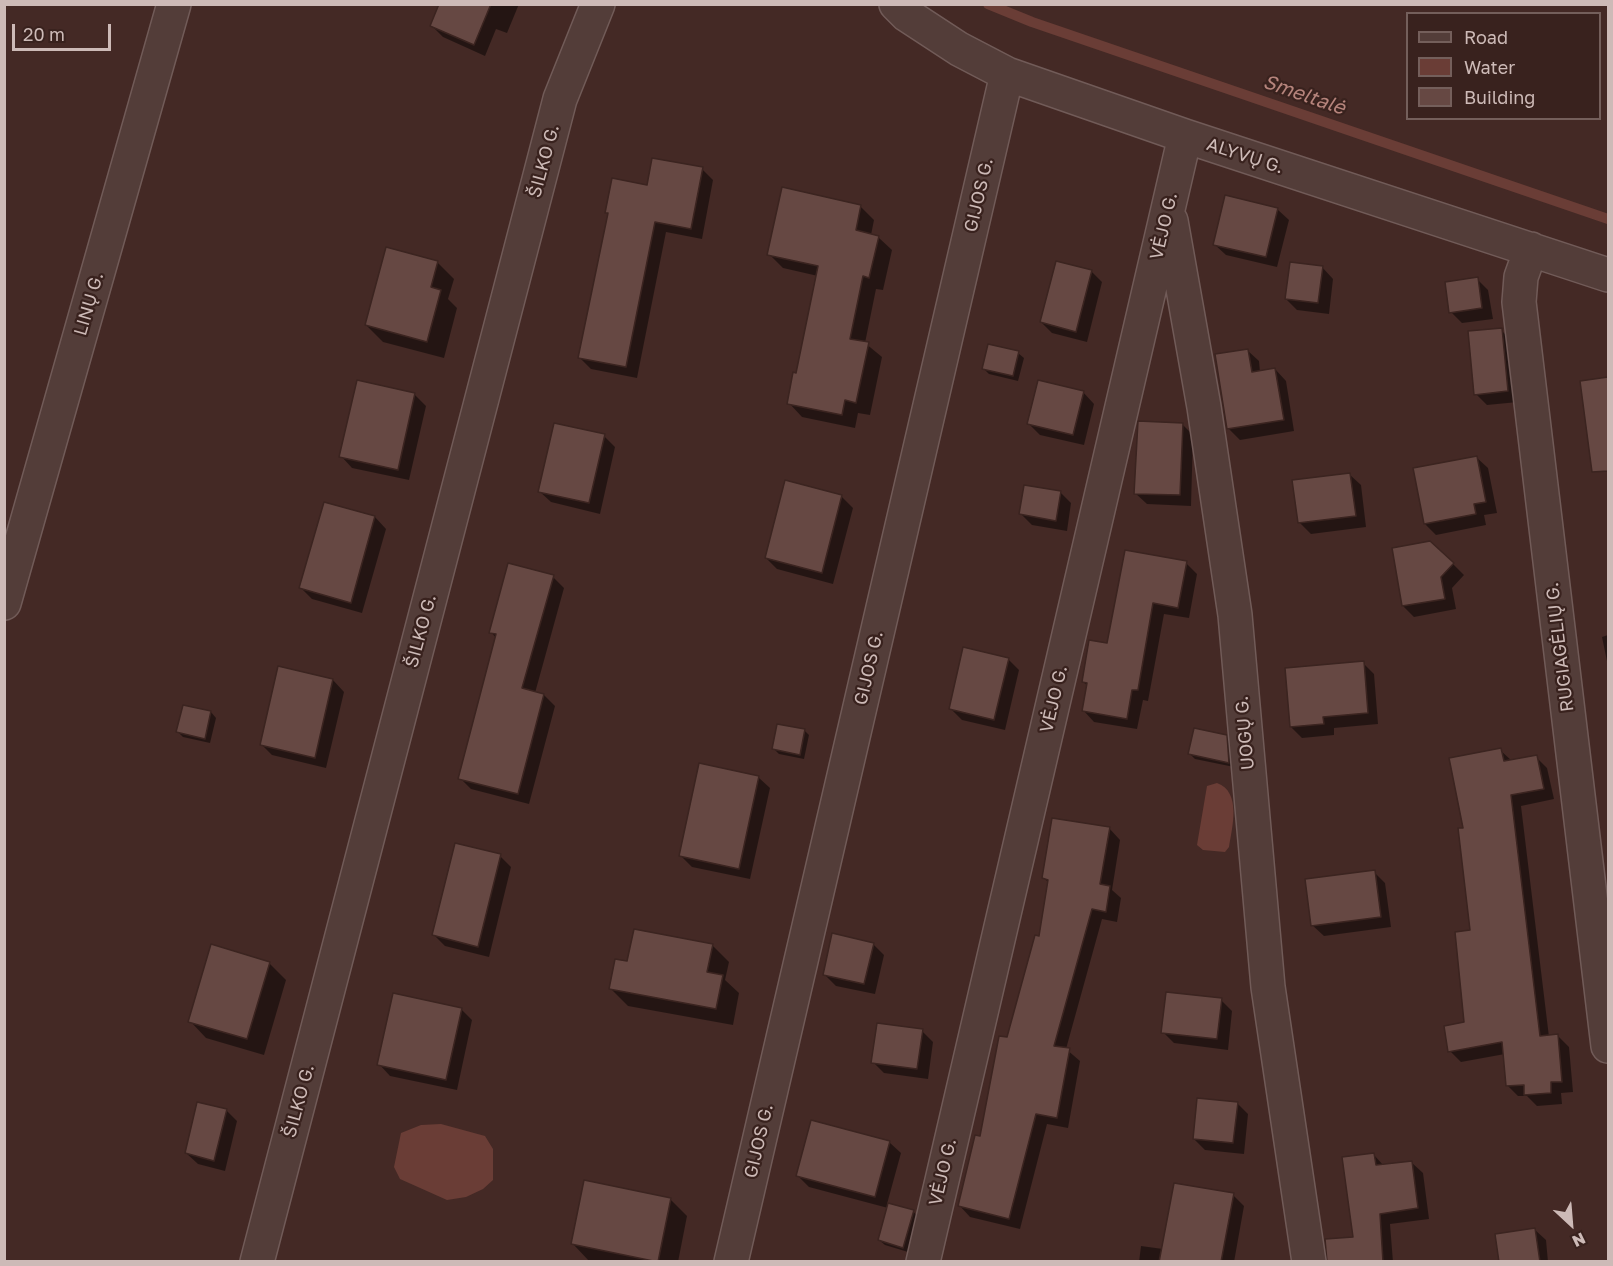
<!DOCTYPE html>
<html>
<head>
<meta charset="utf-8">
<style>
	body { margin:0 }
	#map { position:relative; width:1613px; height:1266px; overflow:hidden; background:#442925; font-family:"Golos Text",sans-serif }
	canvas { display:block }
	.frame { position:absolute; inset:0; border:6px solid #cdbab7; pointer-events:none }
	.legend { position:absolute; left:1406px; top:12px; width:195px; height:108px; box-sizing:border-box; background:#39221e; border:2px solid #745f5b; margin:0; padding:8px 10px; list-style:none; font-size:18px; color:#cdbab7 }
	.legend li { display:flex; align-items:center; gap:12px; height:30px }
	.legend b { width:30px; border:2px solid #745f5b }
	.north { position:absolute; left:1541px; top:1194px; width:60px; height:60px; -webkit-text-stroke:4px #39221e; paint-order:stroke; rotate:154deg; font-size:16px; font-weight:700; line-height:24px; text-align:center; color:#cdbab7 }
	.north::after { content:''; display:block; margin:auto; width:21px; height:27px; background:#cdbab7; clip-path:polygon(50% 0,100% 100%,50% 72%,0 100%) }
	.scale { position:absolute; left:12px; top:24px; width:99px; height:27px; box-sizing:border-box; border:3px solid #cdbab7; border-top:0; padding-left:8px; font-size:18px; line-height:21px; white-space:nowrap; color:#cdbab7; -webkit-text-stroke:4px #39221e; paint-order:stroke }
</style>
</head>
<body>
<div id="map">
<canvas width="1613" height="1266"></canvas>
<div class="frame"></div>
<ul class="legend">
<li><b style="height:8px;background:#533d39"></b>Road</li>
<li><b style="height:16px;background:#6a3d36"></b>Water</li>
<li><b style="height:16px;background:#664843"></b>Building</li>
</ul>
<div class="north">N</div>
<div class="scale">20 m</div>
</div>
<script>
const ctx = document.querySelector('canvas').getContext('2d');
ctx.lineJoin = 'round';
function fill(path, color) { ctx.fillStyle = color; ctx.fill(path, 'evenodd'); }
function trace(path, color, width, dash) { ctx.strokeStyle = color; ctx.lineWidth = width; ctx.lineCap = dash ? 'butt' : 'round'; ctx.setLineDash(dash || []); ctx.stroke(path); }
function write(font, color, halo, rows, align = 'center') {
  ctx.font = font + ' "Golos Text",sans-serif'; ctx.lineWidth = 4.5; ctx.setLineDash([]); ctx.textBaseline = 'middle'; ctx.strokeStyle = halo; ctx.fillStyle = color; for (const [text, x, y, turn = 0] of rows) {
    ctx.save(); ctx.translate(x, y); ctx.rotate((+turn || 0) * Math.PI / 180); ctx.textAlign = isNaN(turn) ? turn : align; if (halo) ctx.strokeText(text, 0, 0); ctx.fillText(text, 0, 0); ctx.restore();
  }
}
fill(new Path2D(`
	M1217,783C1242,792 1232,828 1229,847L1225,852L1203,850L1197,845L1207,786Z
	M441,1124L485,1136L493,1149V1180L483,1189L466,1197L447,1200L400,1179L394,1167L401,1133L421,1125Z`), '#6a3d36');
fill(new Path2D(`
	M441,4H519L507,33L496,29L485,56L443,37L432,26Z
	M702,169L713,180L702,239L666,232L637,378L591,369L580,358L609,214L607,212L648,187Z
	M860,206L874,220L871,235L878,237L892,250L883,290L876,289L865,343L882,357L870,415L858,413L855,428L802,417L789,403L797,375L818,276L783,268L769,254Z
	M1277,209L1289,220L1277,267L1226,255L1214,244Z
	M437,262L454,279L448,299L457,308L444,358L383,342L366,325Z
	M1322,267L1333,279L1329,314L1297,310L1286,299Z
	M1091,271L1102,282L1087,342L1052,333L1041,322Z
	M1477,279L1488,290L1493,319L1462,323L1451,312Z
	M1501,330L1512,341L1518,402L1487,405L1476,394Z
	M1247,350L1259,361L1260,372L1275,369L1286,381L1294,431L1240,440L1229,429Z
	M1018,353L1024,358L1018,381L989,374L984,369Z
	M1608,378V434L1598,435L1581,382Z
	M1083,392L1094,404L1084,445L1040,435L1029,424Z
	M415,395L426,406L409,480L352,468L341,456Z
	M1182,424L1193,435L1191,506L1147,504L1135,493Z
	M604,436L615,447L600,514L551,502L539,491Z
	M1476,457L1488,468L1497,513L1484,515L1486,525L1436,535L1425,524Z
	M1349,474L1361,485L1366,527L1311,534L1299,522Z
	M786,482L842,497L853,508L833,584L777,569L766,558Z
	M1060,492L1071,503L1067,531L1032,525L1021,514Z
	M375,517L386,529L362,613L312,599L301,588Z
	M1186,563L1197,574L1189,618L1164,614L1148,701L1143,700L1137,729L1094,722L1083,710L1088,686L1083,682L1108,645Z
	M1453,564L1464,575L1452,588L1456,609L1414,617L1403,606Z
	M553,577L564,588L535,693L544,695L555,706L529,804L471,789L460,778L496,638L491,632Z
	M1608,635V666L1602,637Z
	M1008,659L1019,670L1005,730L962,720L951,709Z
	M1363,663L1374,674L1378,724L1334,728V735L1302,738L1291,727Z
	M280,668L333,680L344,692L326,768L272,755L261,744Z
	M211,712L216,718L210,743L183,737L178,732Z
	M804,730L809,735L804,759L779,754L774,749Z
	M1226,737L1232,742L1234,767L1195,759L1190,754Z
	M1500,750L1512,761L1536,757L1547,768L1554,799L1521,806L1549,1037L1558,1036L1569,1047L1573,1092L1561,1093L1562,1104L1537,1106L1527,1096H1518L1507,1085L1505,1054L1461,1062L1450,1051L1466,1024L1472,931L1465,829Z
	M758,777L770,788L750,879L692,867L681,856Z
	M1109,828L1120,840L1112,890L1121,898L1117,922L1102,919L1066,1049L1080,1061L1068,1128L1047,1124L1020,1229L970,1217L959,1205L981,1138L1008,1039L1040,938L1049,883L1044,878Z
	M500,856L511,867L489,957L445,946L434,935Z
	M1374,872L1385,883L1391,927L1324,936L1312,925Z
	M873,944L884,955L875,994L836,986L824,974Z
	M712,945L729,962L725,980L739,993L733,1025L628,1006L611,989L628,963Z
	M212,946L270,964L286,980L264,1055L206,1038L190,1021Z
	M1221,1000L1232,1011L1228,1050L1174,1043L1163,1032Z
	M461,1009L472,1020L457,1090L390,1076L379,1064Z
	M922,1031L933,1042L928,1079L884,1073L873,1062Z
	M1237,1103L1248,1114L1244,1154L1205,1150L1194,1139Z
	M226,1110L237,1121L225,1171L198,1164L186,1153Z
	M889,1142L901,1153L887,1204L913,1211L918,1217L908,1252L885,1245L879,1240L888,1208L809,1187L798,1176Z
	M1374,1155L1384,1166L1411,1162L1423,1173L1429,1219L1390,1224L1393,1262H1335L1355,1238Z
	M1233,1195L1244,1206L1234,1262H1139L1141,1246L1163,1249Z
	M670,1199L687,1216L678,1262H593L589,1261L573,1244Z
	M1534,1229L1546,1240L1548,1262H1500Z`), '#0007');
trace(new Path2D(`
	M988,4L1032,22L1608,219`), '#6a3d36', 10);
const building = new Path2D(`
	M439,4H491L474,45L430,26Z
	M652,158L703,167L691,229L655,222L626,367L578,358L608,213H605L612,178L647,185Z
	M782,187L861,205L856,230L879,236L869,278L863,276L850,339L869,342L856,403L845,400L842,415L787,404L793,372L796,373L818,266L767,255Z
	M1225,195L1278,208L1266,257L1213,245Z
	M386,247L438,261L431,287L441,290L427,342L365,325Z
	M1056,261L1092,270L1076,332L1040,322Z
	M1290,262L1323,266L1318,303L1285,299Z
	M1478,277L1482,308L1449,313L1445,282Z
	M1502,328L1508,391L1474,395L1468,331Z
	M988,344L1019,351L1013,376L982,369Z
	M1248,349L1252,372L1275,368L1284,420L1227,429L1215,354Z
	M1608,377V471L1592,472L1580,381Z
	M357,380L415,393L398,470L339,457Z
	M1038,380L1084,391L1073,435L1027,424Z
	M1138,421L1183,423L1180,495L1134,494Z
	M554,423L605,434L589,503L538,492Z
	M1477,456L1486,502L1474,504L1476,514L1424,524L1413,468Z
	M1350,473L1356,516L1298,523L1292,480Z
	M785,480L842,495L822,573L765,558Z
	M1024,485L1061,491L1056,521L1019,514Z
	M324,502L375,516L351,603L299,588Z
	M1430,541L1454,563L1441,577L1445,599L1402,606L1392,548Z
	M1125,550L1187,561L1178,608L1153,603L1138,690H1132L1127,719L1082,711L1087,683L1082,682L1089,640L1107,643Z
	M508,563L554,575L522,688L544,694L518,794L458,779L496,634L489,633Z
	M963,647L1009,658L994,720L949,709Z
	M1364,661L1368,713L1323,717L1324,724L1290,727L1285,668Z
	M278,666L333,679L315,758L260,745Z
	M183,705L211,711L205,739L176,732Z
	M777,724L805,729L800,755L772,749Z
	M1194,728L1227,735L1229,763L1188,754Z
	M1501,748L1504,761L1537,755L1544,789L1511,795L1540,1036L1558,1034L1562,1082H1551V1093L1524,1095V1085L1506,1086L1502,1042L1448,1052L1444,1026L1464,1022L1455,932L1470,930L1458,828H1463L1449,758Z
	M699,763L759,776L739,869L679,856Z
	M1052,818L1110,827L1100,884L1110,886L1106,912L1092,909L1054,1046L1070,1048L1057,1118L1036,1114L1009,1219L958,1206L975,1135L980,1136L999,1036L1007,1037L1035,935L1039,936L1048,880L1042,878Z
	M455,843L501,854L478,947L432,935Z
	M1375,870L1381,917L1311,926L1305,879Z
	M634,929L713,944L707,972L723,975L716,1009L609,989L615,959L627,961Z
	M832,933L874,943L864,984L823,975Z
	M211,944L270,962L247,1039L188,1022Z
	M1166,992L1222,998L1217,1039L1161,1033Z
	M393,993L462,1008L446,1080L377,1065Z
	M877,1023L923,1029L917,1069L871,1063Z
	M1197,1098L1238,1102L1233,1143L1193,1139Z
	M197,1102L227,1109L214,1161L185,1153Z
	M811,1120L890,1141L875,1197L796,1176Z
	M1374,1153L1376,1165L1412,1161L1418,1208L1380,1214L1383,1262H1327L1325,1239L1353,1237L1342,1157Z
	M584,1180L671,1198L658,1262L571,1244Z
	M1174,1183L1234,1193L1221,1262H1159Z
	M888,1203L914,1210L903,1248L878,1240Z
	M1535,1228L1540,1262H1499L1495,1234Z`);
fill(building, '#664843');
trace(building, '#3b2420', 1.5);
const minor = new Path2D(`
	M896,4L907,15L959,49L1007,74L1185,136L1608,275
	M1171,221L1204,407L1235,615L1268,987L1309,1262
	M1531,249L1521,277L1519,302L1608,1046
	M4,603L174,4
	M257,1262L560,99L598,4
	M731,1262L1007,74
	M923,1262L1185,136`);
trace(minor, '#715b58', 36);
trace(minor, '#533d39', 33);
write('18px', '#cdbab7', '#39221e', [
	["ALYVŲ G.",1245,156,18],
	["ŠILKO G.",544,161,-75],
	["GIJOS G.",979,195,-77],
	["VĖJO G.",1164,226,-77],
	["LINŲ G.",89,304,-74],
	["ŠILKO G.",421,631,-75],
	["RUGIAGĖLIŲ G.",1560,647,-97],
	["GIJOS G.",869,668,-77],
	["VĖJO G.",1054,699,-77],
	["UOGŲ G.",1245,733,-95],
	["ŠILKO G.",299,1101,-75],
	["GIJOS G.",759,1141,-77],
	["VĖJO G.",943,1172,-77]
]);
write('italic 20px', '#b6847c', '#39221e', [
	["Smeltalė",1304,95,19]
]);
</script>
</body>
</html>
